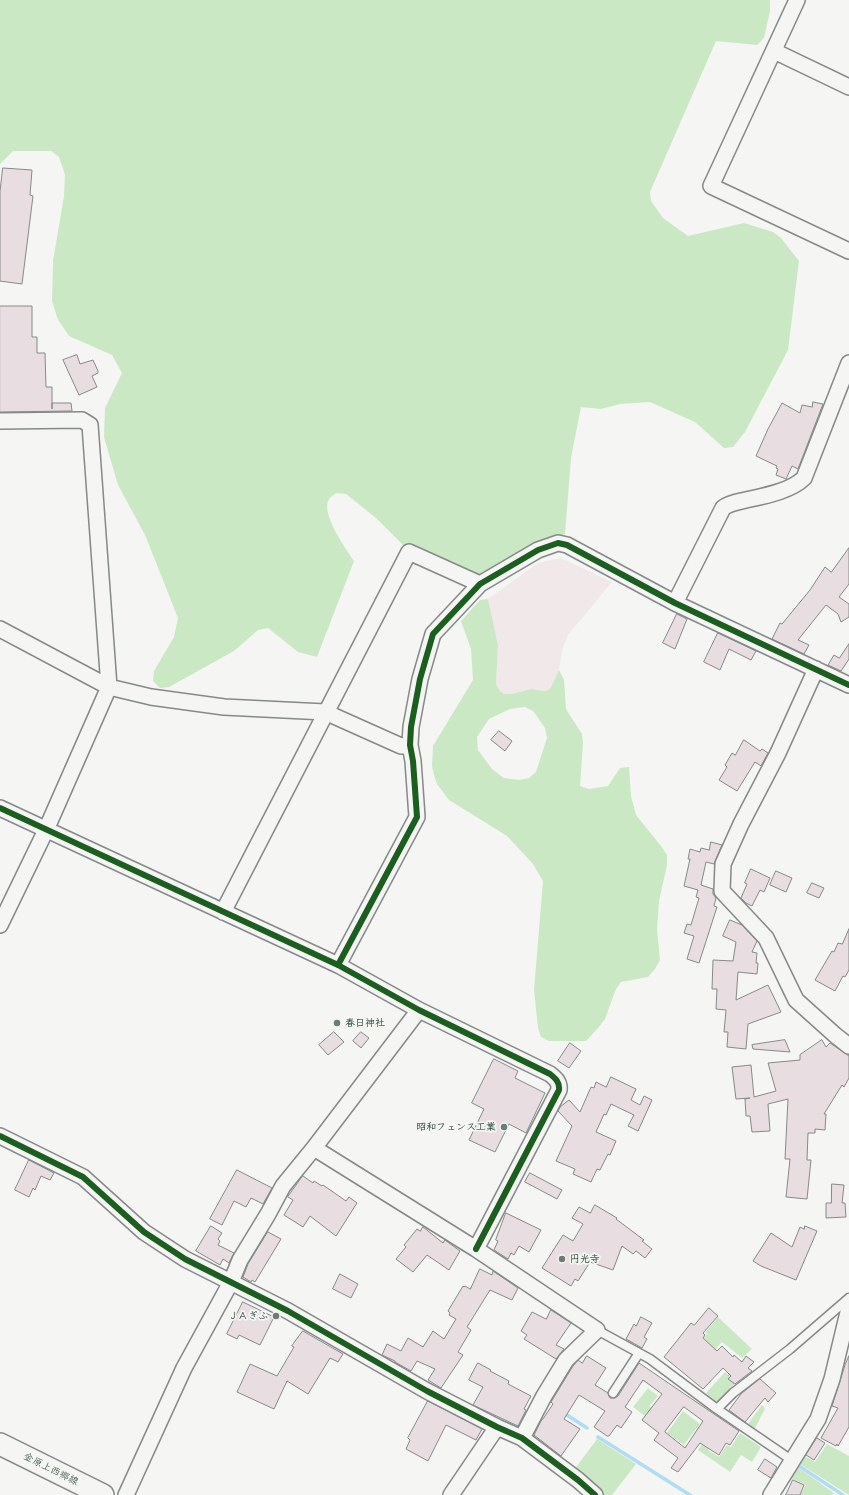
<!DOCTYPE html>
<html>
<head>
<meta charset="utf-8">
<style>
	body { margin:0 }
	canvas { display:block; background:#f5f5f3 }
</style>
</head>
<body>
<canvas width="849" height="1495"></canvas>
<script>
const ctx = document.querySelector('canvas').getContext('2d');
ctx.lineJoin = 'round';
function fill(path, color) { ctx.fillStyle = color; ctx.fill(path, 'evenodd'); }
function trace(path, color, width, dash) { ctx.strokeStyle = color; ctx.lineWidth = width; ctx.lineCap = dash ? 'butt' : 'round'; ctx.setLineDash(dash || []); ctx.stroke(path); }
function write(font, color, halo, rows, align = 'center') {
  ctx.font = font + ' Mali,"Klee One",sans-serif'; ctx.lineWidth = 3.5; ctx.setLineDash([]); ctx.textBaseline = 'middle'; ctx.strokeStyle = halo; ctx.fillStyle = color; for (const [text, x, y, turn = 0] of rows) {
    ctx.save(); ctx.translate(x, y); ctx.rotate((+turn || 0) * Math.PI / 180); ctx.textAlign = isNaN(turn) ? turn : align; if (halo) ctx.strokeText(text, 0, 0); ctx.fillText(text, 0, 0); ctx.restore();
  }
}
fill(new Path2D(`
	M561,558L612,582L568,635L562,650L559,670L550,689L545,691L531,689L512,694H504L500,691L496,684L498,645L488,599L538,563Z`), '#f0e8e9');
fill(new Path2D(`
	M0,0H770V11L764,38L757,45L716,41L650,192L651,201L663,218L688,236L744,223L773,232L781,238L799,261L788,350L745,432L733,447L724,448L695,422L650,402L620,404L601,409L581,407L571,458L565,534L533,546L480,575L403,545L376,518L346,494L336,493C334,495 330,497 329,499C320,513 346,549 354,561L317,657L298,652L268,628L258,630L234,651L169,687L160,688L153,681L154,671L174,637L178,618L145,535L118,485L104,437L105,408L122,373L112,355L69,336L58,320L52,301L53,261L64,196L65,175L59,157L51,151H13L0,164Z
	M488,599L498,645L496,684L500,691L504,694H512L531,689L545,691L550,689L559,670L564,680L566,709L582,734L583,743L580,786L589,789L608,786L620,768L629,767L631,796L636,815L661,846L667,855V865L659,901L657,930L660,960L655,969L648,977L621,982L616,989L605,1019L599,1027L586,1041H549L541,1037L538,1028L534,990L543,881L533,864L507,836L449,800L437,784L434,775L432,766L433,746L473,680L471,649L461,621L480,600ZM525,707L533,711L536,715L545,728L547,738L536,772L529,778L519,780L504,778L492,769L478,750L477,737L489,719L510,709Z
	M718,1317L752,1349L742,1358L722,1342L715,1350L700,1346L706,1340L704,1338L707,1334L705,1333Z
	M725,1372L736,1382L717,1403L706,1393Z
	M648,1388L658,1396L649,1406L653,1410L646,1417L633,1407Z
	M762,1405L765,1409L754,1430L747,1425Z
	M683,1411L700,1424L684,1445L667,1433Z
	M740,1433L761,1447L752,1462L741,1455L730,1472L698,1450L703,1443L709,1447L708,1450L719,1457L727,1445L731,1447Z
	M597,1439L636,1464L612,1495H604L574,1470Z
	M827,1444L849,1456V1495L800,1464L805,1456L815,1462Z
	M796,1466L834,1493L833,1495H800L806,1485L789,1477Z`), '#cbe8c5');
trace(new Path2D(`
	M564,1413L587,1428
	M598,1437L690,1495
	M799,1466L843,1495`), '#b0dcf4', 3.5);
const building = new Path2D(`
	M3,168L32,170L30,195L33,196L22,284L0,281V192Z
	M0,306H32V337H37V353H45L46,387H52V409V403H71L72,411L0,412Z
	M77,355L80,364L93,360L98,371V373L92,376L97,387L79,395L63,360Z
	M813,402L823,404L798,469L792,466L786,479L776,475L778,469L776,468L777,466L756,456L768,429L782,403L800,413L802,405L812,407Z
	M849,548V584L839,597L849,604V617L841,622L838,614L826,605L798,640L809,645L804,654L772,639L780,623L782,624L810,590L825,567L831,572Z
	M677,614L687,619L675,649L663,643Z
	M718,633L756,651L751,660L729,649L720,670L704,662Z
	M849,644V659L841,671L828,665L834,655L839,658Z
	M499,731L512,741L505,751L491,740Z
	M744,740L760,751L762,749L768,753L761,766L755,762L737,791L719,780L727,767L725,765L732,753L735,755Z
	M711,842L722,845L714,864L706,862L701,885L713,889V894L716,898L714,906L717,907L699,963L687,959L694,936L684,933L687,924L691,925L699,898L696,897L698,890L684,886L690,859H688L690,849L700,852L701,848L709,850Z
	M751,869L770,878L764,892L760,890L752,906L746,903L741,898L747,884L745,883Z
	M776,871L792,878L786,892L770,885Z
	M812,883L824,888L819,898L807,893Z
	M730,920L742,925L757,941L752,952L757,953L756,963H758L757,974L738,972L736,1000L768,985L781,1012L748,1024L746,1049L727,1047L728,1032H724L726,1010L716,1009L717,989H712L713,960L733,961L736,942L723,936Z
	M849,929V970L845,977L843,976L835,991L815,980L832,951L834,952L838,943L842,944Z
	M334,1032L344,1042L328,1055L319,1045Z
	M361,1032L369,1038L361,1048L353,1041Z
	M785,1040L790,1052L753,1049L752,1045Z
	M822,1040L826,1047L830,1043L849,1056V1078L844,1087L842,1085L824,1114H826L825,1130L815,1129V1133H808L807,1160H811L807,1199L786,1197L790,1159H785L788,1099L768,1104L770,1131L752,1132L750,1116H746L745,1099L750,1098L736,1099L732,1067L751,1065L754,1097L776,1091L768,1063L800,1060V1055Z
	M570,1043L581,1051L569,1068L558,1061Z
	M494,1059L518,1071L515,1078L545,1093L526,1133L509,1124L495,1152L469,1140L484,1109L472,1103Z
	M611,1077L636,1089L631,1100L640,1105L644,1096L652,1100L638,1131L628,1126L634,1115L611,1104L606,1115L604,1114L596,1132L616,1141L610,1155L608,1154L600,1170L597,1169L591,1182L573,1174L575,1169L556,1161L572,1126L558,1111L560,1107L569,1100L580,1112L591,1087L594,1088L596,1082L606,1087Z
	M29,1160L54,1173L50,1180L41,1176L35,1190L33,1188L29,1197L15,1190Z
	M237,1170L272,1188L263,1204L251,1198L246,1207L234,1201L222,1225L210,1219Z
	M530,1173L562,1190L557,1199L525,1182Z
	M303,1176L313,1183L314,1181L322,1186L323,1185L346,1201L349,1197L357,1203L336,1236L310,1216L303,1227L284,1215L293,1200L288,1197Z
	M832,1184L844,1185L842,1203H845L846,1217L826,1218V1203H831Z
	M595,1205L617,1218L616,1219L644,1240L642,1241L652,1249L645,1258L636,1251L633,1254L622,1246L613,1270L590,1262L578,1281L575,1279L571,1286L542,1268L563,1235L573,1241L583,1224L572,1218L579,1207L590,1213Z
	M506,1213L541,1230L529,1252L519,1246L514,1255L511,1253L508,1259L494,1250L498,1241L496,1240Z
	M211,1226L222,1233L218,1239L220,1241L218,1245L234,1253L229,1263L223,1259L220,1265L196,1251Z
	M805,1226L817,1231L796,1280L761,1266L753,1261L771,1233L792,1247L800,1227L804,1229Z
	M423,1227L443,1243L445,1240L460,1251L449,1270L427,1255L413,1272L396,1259L406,1247L404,1245L417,1229L420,1231Z
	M268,1232L281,1239L255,1282L252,1280L251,1282L243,1277L248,1264Z
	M480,1269L492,1275L493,1271L518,1288L512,1300L490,1290L467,1327L471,1330L458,1352L463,1355L441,1388L428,1380L435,1369L417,1361L411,1371L395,1362V1361L382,1355L387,1344L401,1351L408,1338L423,1347L433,1331L444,1339L456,1319L449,1315L450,1313L448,1311L463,1286L464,1287L465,1286L470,1289Z
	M340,1274L358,1284L351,1298L333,1289Z
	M243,1302L274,1317L260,1345L239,1335L237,1339L227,1334Z
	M709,1308L718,1316L703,1333L705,1335L703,1338L717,1351L722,1346L733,1357L734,1355L742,1362L746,1356L754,1362L748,1368L752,1371L735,1384L728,1379L731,1376L723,1368L703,1389L664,1357L691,1323L694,1325Z
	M551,1310L571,1323L556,1345L564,1349L556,1359L524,1339L527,1335L521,1331L532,1312L546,1319Z
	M641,1317L652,1323L644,1337L647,1339L642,1348L626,1339L634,1324L636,1326Z
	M303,1331L343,1354L338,1362L330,1358L308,1394L287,1381L274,1409L237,1392L250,1364L277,1376L294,1347L292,1346Z
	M587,1356L606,1368L595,1385L608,1393L610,1398H615L618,1396L639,1363L739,1431L730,1445L726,1443L719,1455L700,1443L678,1472L671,1468L678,1458L654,1440L659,1433L642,1420L662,1394L643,1380L625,1407L632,1412L621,1428L617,1425L609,1436H607L594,1427L605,1411L579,1395L564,1419L580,1429L561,1456L534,1435L542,1419H543L553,1404L551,1402L573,1366L578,1360L582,1363ZM684,1407L703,1421L685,1448L665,1432Z
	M849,1356V1427L838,1446L837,1444L836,1446L821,1438L838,1408L832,1406L845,1365Z
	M478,1363L491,1370L490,1371L509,1381L508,1384L531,1396L524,1409L526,1410L518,1426L473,1405L483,1387L469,1380Z
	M760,1379L776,1393L768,1402L765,1398L745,1422L729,1410L741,1394Z
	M428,1401L482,1429L476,1440L446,1425L428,1461L406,1449L410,1440L408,1438Z
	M817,1438L825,1443L814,1460L806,1455Z
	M765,1459L777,1467L771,1478L758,1470Z
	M793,1480L804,1485L800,1495H786Z`);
fill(building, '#e8dee1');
trace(building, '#858a88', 1);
const lane = new Path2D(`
	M597,1330L650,1359L717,1409L793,1461
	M613,1393L639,1353
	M717,1409L733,1393L790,1349L849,1298`);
const street = new Path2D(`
	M797,0L711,186L849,251
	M774,51L849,87
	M0,421L82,420L90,425L109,687L46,830L0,925
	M675,603L723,508C729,503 738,502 746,500C764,496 791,491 804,478L849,363
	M0,629L109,687L151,697L224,707L325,712L401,746L410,745
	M816,669L778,753L741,824L723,864L722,891L766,938L796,1000L835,1035L849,1046
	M0,808L338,965L419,1010L550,1074C555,1078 560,1082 559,1090L476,1249
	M223,912L409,552L480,584
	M338,965L417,817L413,761L410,745L411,727L420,679L433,634L480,584L538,550L558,543L567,545L675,603L849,685
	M0,1136L83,1177L144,1232L185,1259L288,1311L427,1391L497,1427L522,1438L578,1480L595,1495
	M314,1148L476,1249L597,1330L566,1360L544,1396L522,1438
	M126,1495L184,1368L231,1282L240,1260L268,1214L283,1186L314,1148L419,1010
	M451,1495L497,1427
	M771,1495L818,1419L832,1379L849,1308`);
const secondary = new Path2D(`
	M0,1444L103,1495`);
trace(lane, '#858a88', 11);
trace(street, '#858a88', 18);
trace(secondary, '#858a88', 24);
trace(lane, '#f5f5f3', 8);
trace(street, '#f5f5f3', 15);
trace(secondary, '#f5f5f3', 21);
trace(new Path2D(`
	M0,808L338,965L419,1010L550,1074C555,1078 560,1082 559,1090L476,1249
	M338,965L417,817L413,761L410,745L411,727L420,679L433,634L480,584L538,550L558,543L567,545L675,603L849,685
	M0,1136L83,1177L144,1232L185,1259L288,1311L427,1391L497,1427L522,1438L578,1480L595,1495`), '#1b5e20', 6);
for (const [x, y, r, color] of [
	[337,1023,4,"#6a7d77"],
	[504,1127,4,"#6a7d77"],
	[562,1259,4,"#6a7d77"],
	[276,1316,4,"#6a7d77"]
]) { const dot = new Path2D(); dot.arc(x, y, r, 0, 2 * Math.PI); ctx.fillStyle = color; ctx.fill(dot); trace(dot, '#f6f6f2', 1.5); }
write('bold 10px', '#1f3d34', '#f6f6f2', [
	["春日神社",345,1023],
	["昭和フェンス工業",496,1127,"right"],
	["円光寺",570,1259],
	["ＪＡぎふ",268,1316,"right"]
], 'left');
write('10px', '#1f3d34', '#f6f6f2', [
	["金原上西郷線",51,1469,27]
]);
</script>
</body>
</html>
